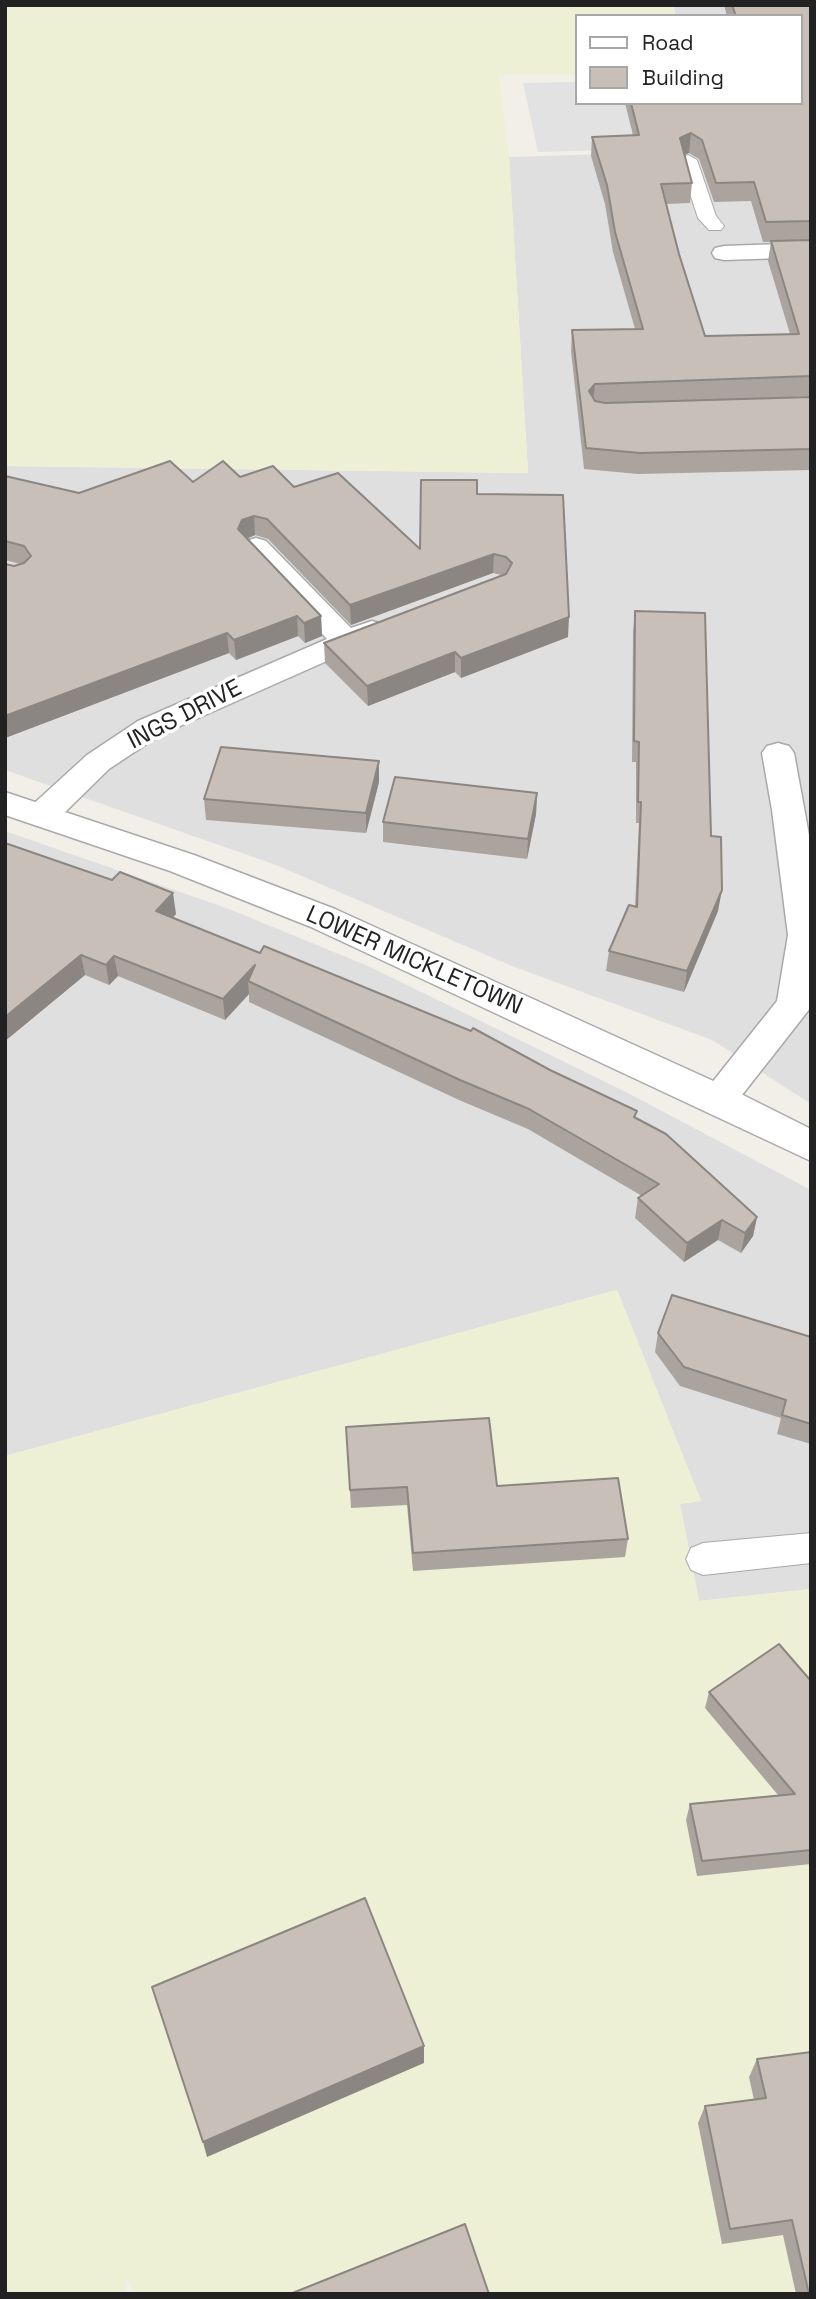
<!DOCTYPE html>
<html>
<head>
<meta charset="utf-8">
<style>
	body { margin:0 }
	#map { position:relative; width:816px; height:2299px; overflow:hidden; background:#f2efe9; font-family:"Space Grotesk",sans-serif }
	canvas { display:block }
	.frame { position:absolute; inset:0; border:7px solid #222; pointer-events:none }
	.legend { position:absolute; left:575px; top:14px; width:228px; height:91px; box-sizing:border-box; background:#fff; border:2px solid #a7a7a7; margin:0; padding:9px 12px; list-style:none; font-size:21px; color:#222 }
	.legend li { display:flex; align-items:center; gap:14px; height:35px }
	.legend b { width:35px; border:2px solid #a7a7a7 }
</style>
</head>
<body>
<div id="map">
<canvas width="816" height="2299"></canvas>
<div class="frame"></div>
<ul class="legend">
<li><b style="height:9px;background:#fff"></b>Road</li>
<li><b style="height:19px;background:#c7bfb8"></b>Building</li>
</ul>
</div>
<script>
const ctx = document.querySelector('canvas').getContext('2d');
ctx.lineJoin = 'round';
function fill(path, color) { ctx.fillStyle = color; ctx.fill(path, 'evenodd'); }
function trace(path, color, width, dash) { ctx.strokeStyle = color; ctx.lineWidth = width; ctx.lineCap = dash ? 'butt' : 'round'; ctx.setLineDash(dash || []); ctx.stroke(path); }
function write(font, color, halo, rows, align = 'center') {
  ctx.font = font + ' "Space Grotesk",sans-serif'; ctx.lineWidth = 7; ctx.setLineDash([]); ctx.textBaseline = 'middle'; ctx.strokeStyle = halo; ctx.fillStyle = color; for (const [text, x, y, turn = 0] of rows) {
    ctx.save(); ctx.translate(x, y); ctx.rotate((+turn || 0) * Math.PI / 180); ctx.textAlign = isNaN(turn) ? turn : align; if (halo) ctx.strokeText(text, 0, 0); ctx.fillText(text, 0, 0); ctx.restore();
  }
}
fill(new Path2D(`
	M673,5H811L800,16H676Z
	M748,150L811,262V1104L712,1040L512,966L276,865L5,770V466L528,473L509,157Z
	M5,831L229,909L368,966L626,1092L811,1190V1589L699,1601L680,1504L701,1501L617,1290L5,1456Z`), '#e0dfdf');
fill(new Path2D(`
	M5,5H673L676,16H576V75H499L509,157L528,473L5,466Z
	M617,1290L701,1501L680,1504L699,1601L811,1589V2294H134L127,2277L125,2294H5V1456Z`), '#eef0d5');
fill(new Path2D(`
	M576,82V103H625L630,121L811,145L538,152L523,83Z`), '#e2e2e2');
const service = new Path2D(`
	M688,155L697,160L716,216L724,226L721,230H709L698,218L679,160Z
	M811,1533V1563L703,1575L691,1570L686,1559L691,1548L703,1543Z`);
const minor = new Path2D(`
	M811,243V257L724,260L715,258L712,253L715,248L724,246Z
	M256,538L266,541L351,628L372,621L383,624L387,630L383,636L160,735L109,769L54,823L42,826L30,823L25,815L30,807L87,755L138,721L327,639L246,553L242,547L246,541Z
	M778,743L789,746L794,753L811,846V1007L731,1109L718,1113L705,1109L699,1099L777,1001L788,935L772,810L762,753L767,746Z`);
const tertiary = new Path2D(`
	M5,792L194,855L335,909L731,1089L811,1129V1161L311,927L170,871L5,815Z`);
trace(service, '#a9a9a9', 2);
trace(minor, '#a9a9a9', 3);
trace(tertiary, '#a9a9a9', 3);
fill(service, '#fff');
fill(minor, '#fff');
fill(tertiary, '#fff');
fill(new Path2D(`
	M724,5H811V396L749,399L811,397V470L638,474L584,469L571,351L572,330L635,329L613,252L605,204L591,156L592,137L633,135L625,103H800V16H727ZM689,153L699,159L714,202L751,201L763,242H771L768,261L790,334L705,336L679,254L666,204L690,203L692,183L684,155Z
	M5,476L79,493L240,477L294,487L420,549L477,494L568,637L461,678L455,672L368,706L325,663L324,643L501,575L493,573L351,625L268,539L255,535L247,538L321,616L322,636L305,643L298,636L236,660L229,653L5,738V564L14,566L20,564L5,560Z
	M635,611L711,836L718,911L684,992L606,971L609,951L635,907L639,823H636V762H632L633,631Z
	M379,761V782L366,833L206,820L204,799Z
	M537,793L536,814L527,859L383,842V822Z
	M5,843L176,914L172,918L636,1118L757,1217L753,1236L741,1253L718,1240L684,1262L635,1218L638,1198L642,1196L528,1129L459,1100L249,1002V994L225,1020L118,976L109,985L85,975L5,1041Z
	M658,1333L811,1337V1444L777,1434L781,1418L680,1386L655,1352Z
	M346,1427L497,1486L628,1539L625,1557L413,1571L407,1505L351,1508Z
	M811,1681V1864L697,1876L686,1820L690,1804L778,1795L705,1708L709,1692Z
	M757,2059L811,2294H796L783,2235L722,2244L698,2123L705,2106L754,2100L749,2077Z`), '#aba49e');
fill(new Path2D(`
	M691,133L689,153L678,158L680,138Z
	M595,384L593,404L589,391Z
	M254,516L255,535L244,540L238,529L242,520Z
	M494,554L493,573L351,625L350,605Z
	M297,616L298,636L236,660L234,640Z
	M321,616L322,636L305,643L304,623Z
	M569,617L568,637L461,678V658Z
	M227,633L229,653L5,738V716Z
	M455,652V672L368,706L367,686Z
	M379,761V782L366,833V813Z
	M537,793L536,814L527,859L528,839Z
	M722,890L718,911L684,992L687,971Z
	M173,893L176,914L159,932L156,911Z
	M81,955L85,975L5,1041V1017Z
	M114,956L118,976L109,985L106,965Z
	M255,965L248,981L249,994L225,1020L223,999Z
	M757,1217L753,1236L741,1253L745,1233Z
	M722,1220L718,1240L684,1262L687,1243Z
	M424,2046V2063L207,2157L203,2142Z`), '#8b8681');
const building = new Path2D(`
	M732,5H811V221L766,222L754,182L716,183L702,140L691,133L680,138L692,183L661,184L679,254L705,336L799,334L771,241L811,240V376L595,384L589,391L595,401L605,403L811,397V449L640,453L586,448L572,330L643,329L615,232L607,185L592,137L639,135L631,103H800V16H736Z
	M170,461L193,482L223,461L240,477L273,466L294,487L338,473L420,549L421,480H477V494L563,495L569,617L461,658L455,652L367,686L324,643L506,574L512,563L506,557L494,554L350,605L267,519L254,516L242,520L238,529L321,616L304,623L297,616L234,640L227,633L5,716V564L14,566L24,563L31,556L24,546L5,541V476L79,493Z
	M635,611L705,613L711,836L721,837L722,890L687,971L609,951L629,905L637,907L641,802H638L639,742L634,741Z
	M221,747L379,761L366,813L204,799Z
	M395,777L537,793L528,839L383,822Z
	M5,843L112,880L120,872L173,893L156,911L260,953L264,946L471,1031L473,1028L550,1070L637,1111L634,1117L666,1134L757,1217L745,1233L722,1220L687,1243L638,1198L659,1184L529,1109L460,1080L248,981L255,965L223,999L114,956L106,965L81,955L5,1017Z
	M672,1295L811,1337V1424L782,1415L786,1400L684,1367L658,1333Z
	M489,1418L497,1486L618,1478L628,1539L413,1553L407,1487L350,1490L346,1427Z
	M779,1644L811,1681V1850L702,1861L690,1804L795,1794L709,1692Z
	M365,1898L424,2046L203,2142L152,1987Z
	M811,2052V2294H809L792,2220L730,2229L705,2106L766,2098L757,2059Z
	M465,2224L489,2294H290Z`);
fill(building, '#c7bfb8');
trace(building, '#8b8681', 2);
write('24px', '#222', '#fff', [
	["INGS DRIVE",185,715,-27],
	["LOWER MICKLETOWN",414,961,24]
]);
</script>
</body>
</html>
